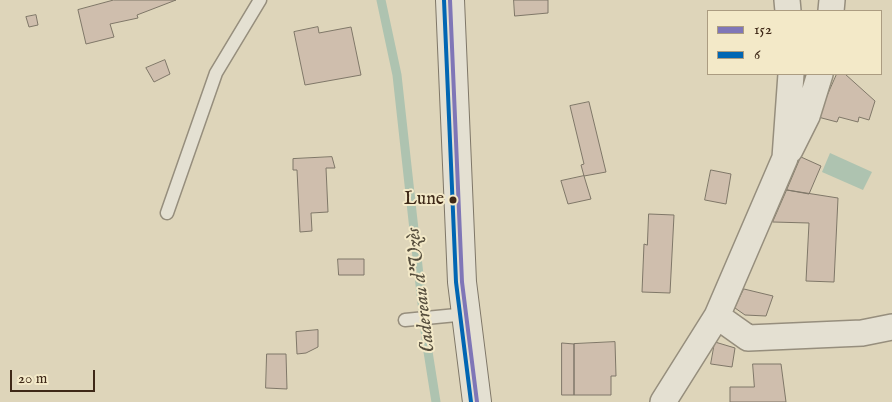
<!DOCTYPE html>
<html>
<head>
<meta charset="utf-8">
<style>
	body { margin:0 }
	#map { position:relative; width:892px; height:402px; overflow:hidden; background:#ded5ba; font-family:"IM FELL English",serif }
	canvas { display:block }
	.legend { position:absolute; left:707px; top:10px; width:175px; height:65px; box-sizing:border-box; background:#f3e9c8; border:1px solid #ab9c81; margin:0; padding:6px 9px; list-style:none; font-size:15px; color:#3e2817 }
	.legend li { display:flex; align-items:center; gap:10px; height:25px }
	.legend b { width:25px; border:1px solid #ab9c81 }
	.scale { position:absolute; left:10px; top:370px; width:85px; height:22px; box-sizing:border-box; border:2px solid #3e2817; border-top:0; padding-left:6px; font-size:15px; line-height:18px; white-space:nowrap; color:#3e2817; -webkit-text-stroke:4px #f3e9c8; paint-order:stroke }
</style>
</head>
<body>
<div id="map">
<canvas width="892" height="402"></canvas>
<ul class="legend">
<li><b style="height:6px;background:#7f76b7"></b>152</li>
<li><b style="height:6px;background:#0166b3"></b>6</li>
</ul>
<div class="scale">20 m</div>
</div>
<script>
const ctx = document.querySelector('canvas').getContext('2d');
ctx.lineJoin = 'round';
function fill(path, color) { ctx.fillStyle = color; ctx.fill(path, 'evenodd'); }
function trace(path, color, width, dash) { ctx.strokeStyle = color; ctx.lineWidth = width; ctx.lineCap = dash ? 'butt' : 'round'; ctx.setLineDash(dash || []); ctx.stroke(path); }
function write(font, color, halo, rows, align = 'center') {
  ctx.font = font + ' "IM FELL English",serif'; ctx.lineWidth = 4; ctx.setLineDash([]); ctx.textBaseline = 'middle'; ctx.strokeStyle = halo; ctx.fillStyle = color; for (const [text, x, y, turn = 0] of rows) {
    ctx.save(); ctx.translate(x, y); ctx.rotate((+turn || 0) * Math.PI / 180); ctx.textAlign = isNaN(turn) ? turn : align; if (halo) ctx.strokeText(text, 0, 0); ctx.fillText(text, 0, 0); ctx.restore();
  }
}
fill(new Path2D(`
	M830,153L872,172L863,190L822,172Z`), '#aec3b0');
trace(new Path2D(`
	M381,0L397,75L426,339L436,402`), '#aec3b0', 9);
const building = new Path2D(`
	M114,0H176L137,15L138,18L110,24L114,37L86,44L78,10Z
	M514,0H548V13L515,16Z
	M36,15L38,25L29,27L26,17Z
	M318,27L319,33L351,27L361,75L305,85L294,32Z
	M165,60L170,74L154,82L146,68Z
	M837,74H845L875,101L869,120L859,117L858,122L839,117L837,122L818,117Z
	M589,102L606,172L584,176L581,165L584,164L570,106Z
	M332,157L335,168H326L328,212L311,213L312,231L300,232L297,170H293V159Z
	M801,157L821,166L809,194L787,190Z
	M711,170L731,174L726,204L705,200Z
	M584,176L591,199L568,204L561,181Z
	M787,190L838,198L834,282L806,281L809,223L773,222Z
	M649,214L674,215L670,293L642,292L644,244L647,245Z
	M338,259H364V275H339Z
	M744,289L773,296L766,316L745,315L735,308Z
	M318,330V347L306,353L297,354L296,332Z
	M615,342L616,376H611V395H574V344Z
	M715,342L735,348L732,367L711,364Z
	M562,343L574,344V395H562Z
	M267,354H286L287,389L266,388Z
	M753,364H781L786,402H730V387H754Z`);
fill(building, '#cfbead');
trace(building, '#7f7768', 1);
const service = new Path2D(`
	M167,213L216,73L260,0
	M405,320L467,314`);
const minor = new Path2D(`
	M787,0L788,11
	M831,11L832,0
	M790,150L807,116L820,74
	M717,316L748,338L862,333L892,327
	M663,402L717,316L785,158L791,74`);
const secondary = new Path2D(`
	M450,0L462,282L477,402`);
trace(service, '#968e7d', 15);
trace(minor, '#968e7d', 28);
trace(secondary, '#7f7768', 30);
trace(service, '#e4e0d2', 12);
trace(minor, '#e4e0d2', 25);
trace(secondary, '#e4e0d2', 28);
trace(new Path2D(`
	M450,0L462,282L477,402`), '#7f76b7', 4);
trace(new Path2D(`
	M444,0L456,282L471,402`), '#0166b3', 4);
for (const [x, y, r, color] of [
	[453,200,4.5,"#3e2817"]
]) { const dot = new Path2D(); dot.arc(x, y, r, 0, 2 * Math.PI); ctx.fillStyle = color; ctx.fill(dot); trace(dot, '#f3e9c8', 2); }
write('18px', '#3e2817', '#f3e9c8', [
	["Lune",444,200]
], 'right');
write('italic 20px', '#554d3c', '#f3e9c8', [
	["Cadereau d'Uzès",422,290,-97]
]);
</script>
</body>
</html>
